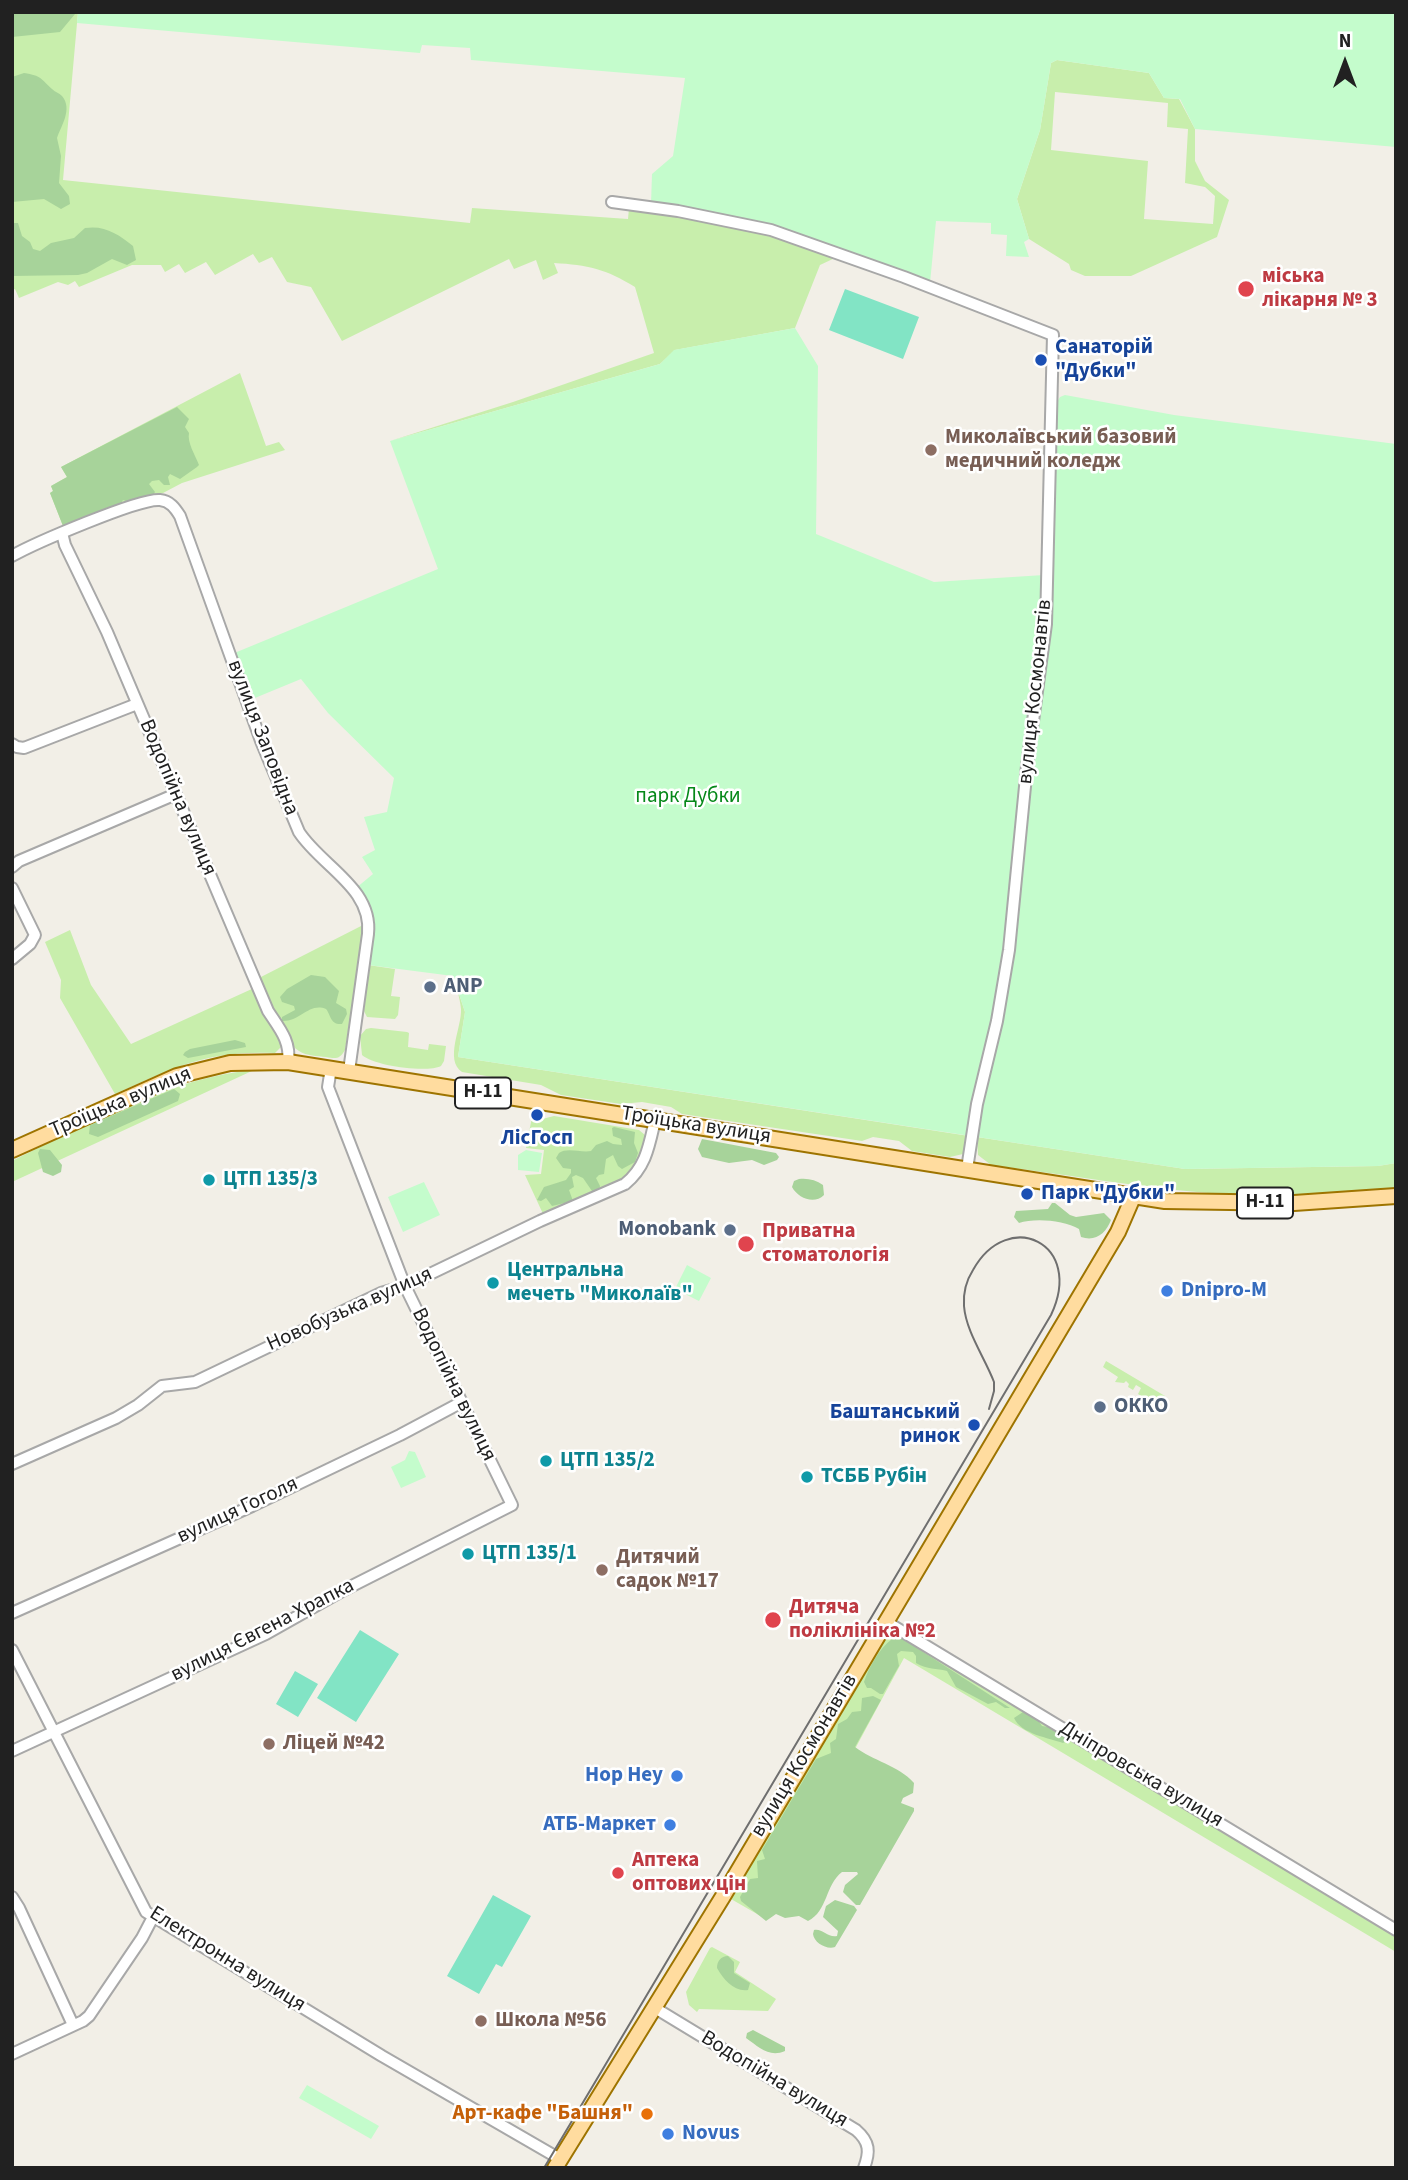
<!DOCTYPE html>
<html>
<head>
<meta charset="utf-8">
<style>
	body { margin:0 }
	#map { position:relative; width:1408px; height:2180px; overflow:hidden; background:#f2efe7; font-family:"Source Sans 3",sans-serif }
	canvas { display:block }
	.frame { position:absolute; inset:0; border:14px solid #212121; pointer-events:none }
	.north { position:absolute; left:1310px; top:28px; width:70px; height:70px; -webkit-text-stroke:5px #fff; paint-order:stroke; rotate:0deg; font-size:19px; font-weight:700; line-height:28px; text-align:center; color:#212121 }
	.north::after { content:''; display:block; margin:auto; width:24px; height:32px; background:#212121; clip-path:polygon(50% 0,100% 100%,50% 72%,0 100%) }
</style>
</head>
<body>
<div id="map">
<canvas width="1408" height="2180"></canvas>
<div class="frame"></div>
<div class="north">N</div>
</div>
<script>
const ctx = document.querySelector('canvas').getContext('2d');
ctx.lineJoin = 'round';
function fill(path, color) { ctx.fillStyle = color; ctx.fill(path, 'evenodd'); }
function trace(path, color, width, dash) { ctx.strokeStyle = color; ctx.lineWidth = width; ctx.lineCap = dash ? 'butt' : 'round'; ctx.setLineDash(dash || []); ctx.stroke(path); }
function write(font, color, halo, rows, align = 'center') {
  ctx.font = font + ' "Source Sans 3",sans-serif'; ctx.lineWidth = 5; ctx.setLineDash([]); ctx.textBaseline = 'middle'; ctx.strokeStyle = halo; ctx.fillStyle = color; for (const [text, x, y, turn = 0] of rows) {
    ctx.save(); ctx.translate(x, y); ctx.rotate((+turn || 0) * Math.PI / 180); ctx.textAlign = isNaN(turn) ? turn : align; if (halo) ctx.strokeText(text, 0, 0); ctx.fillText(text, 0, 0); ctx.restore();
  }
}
fill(new Path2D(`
	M12,12H78L63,180L470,223L472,208L628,219L629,208C703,217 766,233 837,257L820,265L795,328L675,350L660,364L390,441L513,402L654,353L635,287C606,269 588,265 554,263L558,273L543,280L536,260L514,269L509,259L342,341L311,287L287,282L272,257L259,263L253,254L215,275L206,262L185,273L179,264L165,272L161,265H132L79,287L75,281L68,285L58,282L19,298L15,289L12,290Z
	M1057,60L1149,73L1164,98L1179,99L1195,129V161L1205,181L1229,200L1217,237L1131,276H1085L1071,270L1069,264L1029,239L1017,199L1040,130L1051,63ZM1055,92L1168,103L1167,127L1188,129L1185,183L1205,187L1215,196L1213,224L1144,219L1148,161L1051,150Z
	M240,373L266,446L279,442L285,450L182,483L163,493L141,497L63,526L50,493L53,491L51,486L67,477L61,467Z
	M365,924L345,1050C340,1059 336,1059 326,1057C317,1056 307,1056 299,1051C281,1039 266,998 257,979Z
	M70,930L91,985L131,1044L254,988L283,1045L275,1053C208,1050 175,1067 115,1094L60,998L61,980L45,942Z
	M368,965L395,969L391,996L400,997L398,1015L395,1019L367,1017L364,1011Z
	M453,976L465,1012L458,1057L969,1136L963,1154L950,1157L912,1151L899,1141L873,1137L862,1141L682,1114L671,1107L642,1102L621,1104L561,1095L541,1085L462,1072C444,1060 462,1027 461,1009C460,998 456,986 453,976Z
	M371,1028L407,1032L409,1033L408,1047L428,1050L429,1044L446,1046L444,1061L441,1066C427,1073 374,1066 362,1055L360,1036L366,1029Z
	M254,1070L12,1182V1161C86,1125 172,1077 254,1070Z
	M554,1116L639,1130L645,1135L641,1158L627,1178L544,1216L525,1175L541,1174L544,1150L526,1148L532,1117L542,1119Z
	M977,1137L1185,1169L1378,1166L1396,1163V1189C1260,1211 1125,1182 991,1165L978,1155Z
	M1106,1361L1165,1396L1159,1407L1138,1394L1141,1388L1136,1385L1133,1390L1128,1387L1129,1384L1126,1381L1124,1383L1115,1382L1118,1377L1103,1367Z
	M894,1635L901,1636L1396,1935V1952L904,1658L764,1918L731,1899L885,1639Z
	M712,1947L740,1962L735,1972L776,1999L768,2011L699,2009L697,2012L689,2005L686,1992L710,1948Z`), '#c8eeac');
fill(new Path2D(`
	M12,12H106L75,14L60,32L12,37Z
	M24,73C42,76 40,78 52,89C55,92 59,93 62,96C73,109 61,126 57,138L61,156L59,183L69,196L70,204L61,209L44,199L12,202V77Z
	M12,223H18L22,236L30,242L33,249L40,251L51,243L74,238L85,228C105,225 118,234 133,246L136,260L127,265L112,259L87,273L78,275L12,276Z
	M177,407L189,419L185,427L189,433C187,442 195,455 199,465L197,467L180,479L170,474L168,477L170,485H164L159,480L152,481L149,484L155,492L153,495L129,502L123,500L120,505L106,508L66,527L63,526L50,493L53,491L51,486L67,477L61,467Z
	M311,975L325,977L339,991L336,1003L346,1009L347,1014L342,1024C330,1025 331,1015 326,1009C309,1002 300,1022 282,1021V1017L295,1010L294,1006L282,1002L280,997L287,989Z
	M235,1040L245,1043L246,1047L188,1058L183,1055L185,1052L190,1049Z
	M174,1089L180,1094L178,1101L98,1137L89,1134L90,1125Z
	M614,1127L635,1132L634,1143L638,1153L635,1162L622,1169L618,1166L613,1155L606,1159L604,1174L599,1175L596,1178L600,1186L599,1190L592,1191L583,1178L576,1175L572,1177L574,1187L569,1190L573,1201L552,1206L546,1198L541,1201L537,1200L544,1187L566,1180L571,1173V1169L563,1168L556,1158L559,1153C567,1147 581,1153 591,1151L596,1145L607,1141L613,1144L622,1145L621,1139L613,1136L612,1128Z
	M702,1139L776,1153L779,1157L777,1160L764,1165L752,1160L729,1163L702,1157L698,1149Z
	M40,1149L50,1150L62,1165L61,1172L53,1176L43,1172L38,1153Z
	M799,1179C808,1178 816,1180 823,1185L824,1195C814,1205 798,1198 792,1187L794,1181Z
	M1052,1203H1055L1070,1215L1076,1217L1104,1213L1111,1220C1106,1233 1096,1242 1081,1237L1079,1229C1064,1220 1034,1218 1019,1223L1014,1217L1016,1211L1048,1209Z
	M892,1639H903L1010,1708H1005L996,1702L988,1704L956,1687L947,1671C936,1668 928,1670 916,1663V1656L913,1652L901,1651L897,1654L899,1666L883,1694H880L871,1688H867L864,1682C869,1667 879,1649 892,1639Z
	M873,1696L881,1700L855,1747C873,1761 898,1765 914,1783L913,1793L903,1798L901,1803L914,1808V1811L860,1905H856L843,1892L845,1885L858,1874L857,1872H842C825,1885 828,1911 808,1921L799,1916L785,1918L776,1914L766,1921L741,1901L740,1897L750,1879L758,1878L757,1861L765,1859L762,1850L816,1759L831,1753L830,1743L836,1739L838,1724L847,1719L852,1712L861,1711L862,1698Z
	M1023,1712L1038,1720L1042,1726L1048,1727L1067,1738V1741L1063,1743C1049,1738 1021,1734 1014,1718Z
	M835,1900L854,1906L857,1910L835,1947C827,1950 814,1943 813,1934L814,1930C822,1928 828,1938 837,1936L838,1931L823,1917L826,1906Z
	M728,1956L734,1962V1973L750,1983L748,1990C734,1992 724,1980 717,1968C717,1961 721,1956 728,1956Z
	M753,2030L785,2047V2051C769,2058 759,2047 746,2038L747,2033Z`), '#a7d39a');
fill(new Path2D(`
	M78,12H1396V147L1195,129L1180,99L1164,98L1149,73L1057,60L1051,63L1040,130L1017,199L1029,239L1024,242L1029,257L1006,256L1007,235L991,234V223L936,221L930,283L772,226L730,216L651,204L652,174L673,156L685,78L471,60L470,48L422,45L420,53L77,23Z
	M795,328L818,366L816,534L934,582L1044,575L1057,402L1060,397L1065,395L1174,415L1396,444V1163L1378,1166L1185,1169L458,1057L465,1012L453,976L368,965L373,923L371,912L356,888L373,874L362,857L375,850L364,817L387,812L394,778L328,713L301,679L250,700L232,654L438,569L390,441L660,364L674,350Z
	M526,1150L542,1153L539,1172L518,1170V1155Z
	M424,1182L440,1215L403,1232L388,1197Z
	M687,1265L711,1278L699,1301L675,1289Z
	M409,1451L415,1452L426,1477L401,1488L391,1467L405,1460Z
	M307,2085L379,2126L371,2139L299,2098Z`), '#c4fccc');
fill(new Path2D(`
	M845,289L919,317L903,359L829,330Z
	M360,1630L399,1654L356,1722L317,1698Z
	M295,1671L318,1684L298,1717L276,1704Z
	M493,1895L531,1916L502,1967L496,1964L479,1994L447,1976Z`), '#82e4c5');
const minor = new Path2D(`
	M612,202L678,211L771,230L904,277L1053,335L1046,624L1027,766L1009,950L997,1021L977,1104L967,1169
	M62,533L65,545L107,632L268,1011C279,1028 291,1041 288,1062
	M12,556C33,544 139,498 160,500C170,501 175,508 180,516L261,741L299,832C321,866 373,888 368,934L349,1071
	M12,744L17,747L24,748L137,704
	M12,867L19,861L176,794
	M12,888L35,935L30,944L12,959
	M12,1464L116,1418L138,1405L162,1386L195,1382L381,1293L405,1286L540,1221L625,1184C646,1167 649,1146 655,1120
	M12,1613L252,1506L400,1435L462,1402
	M885,1621L1396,1930
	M12,1650L146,1912L382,2056L560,2159
	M12,1751L266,1634L344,1590L512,1505L405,1286L328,1087L331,1068
	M12,1897L19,1908L73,2025
	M655,2008L856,2130C870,2142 870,2152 864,2168
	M12,2054L83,2021L89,2016L142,1938L153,1917`);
const major = new Path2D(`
	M12,1150L177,1076L230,1063L288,1062L1165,1201L1294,1203L1396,1196
	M555,2168L722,1898L1118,1232L1134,1195`);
trace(minor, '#a8a8a8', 14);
trace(major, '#9e7400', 18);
trace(minor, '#fff', 10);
trace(major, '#ffdc9f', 14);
trace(new Path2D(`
	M544,2168L1051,1315C1085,1243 1008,1207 973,1270C966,1281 963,1293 964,1306C966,1332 985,1358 994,1382V1391L989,1409`), '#6f6f6f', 2);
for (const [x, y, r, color] of [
	[1246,289,9,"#e0444e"],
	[1041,360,7,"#1a4fb4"],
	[931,450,7,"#8d6e63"],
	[430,987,7,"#5c6f8a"],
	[537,1115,7,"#1a4fb4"],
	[209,1180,7,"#0f9aa8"],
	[1027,1194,7,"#1a4fb4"],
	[730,1230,7,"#5c6f8a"],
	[746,1244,9,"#e0444e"],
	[493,1283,7,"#0f9aa8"],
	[1167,1291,7,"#3f7fe0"],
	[1100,1407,7,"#5c6f8a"],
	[974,1425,7,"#1a4fb4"],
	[546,1461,7,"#0f9aa8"],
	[807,1477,7,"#0f9aa8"],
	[468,1554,7,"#0f9aa8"],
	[602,1570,7,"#8d6e63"],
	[773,1620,9,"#e0444e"],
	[269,1744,7,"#8d6e63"],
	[677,1776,7,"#3f7fe0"],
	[670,1825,7,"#3f7fe0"],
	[618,1873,7,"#e0444e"],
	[481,2021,7,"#8d6e63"],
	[647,2114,7,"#e8710a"],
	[668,2134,7,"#3f7fe0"]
]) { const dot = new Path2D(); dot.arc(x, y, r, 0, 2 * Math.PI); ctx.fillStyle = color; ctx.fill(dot); trace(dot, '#fff', 2.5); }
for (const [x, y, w] of [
	[483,1093,56],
	[1265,1203,56]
]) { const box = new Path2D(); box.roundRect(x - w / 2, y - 15.5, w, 31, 5); ctx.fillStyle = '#fff'; ctx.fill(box); trace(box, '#212121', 2); }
write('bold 19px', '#212121', null, [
	["Н-11",483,1093],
	["Н-11",1265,1203]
]);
write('bold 21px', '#be3a42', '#fff', [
	["міська",1262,277],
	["лікарня № 3",1262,301],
	["Приватна",762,1232],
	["стоматологія",762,1256],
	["Дитяча",789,1608],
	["поліклініка №2",789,1632],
	["Аптека",632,1861],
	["оптових цін",632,1885]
], 'left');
write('bold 21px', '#164399', '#fff', [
	["Санаторій",1055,348],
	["\"Дубки\"",1055,372],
	["ЛісГосп",537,1139,"center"],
	["Парк \"Дубки\"",1041,1194],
	["Баштанський",960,1413,"right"],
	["ринок",960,1437,"right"]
], 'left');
write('bold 21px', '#785e54', '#fff', [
	["Миколаївський базовий",945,438],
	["медичний коледж",945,462],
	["Дитячий",616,1558],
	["садок №17",616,1582],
	["Ліцей №42",283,1744],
	["Школа №56",495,2021]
], 'left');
write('21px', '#212121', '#fff', [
	["вулиця Космонавтів",1036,692,-84],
	["вулиця Заповідна",262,738,69],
	["Водопійна вулиця",177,798,67],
	["Троїцька вулиця",121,1103,-23],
	["Троїцька вулиця",696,1126,9],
	["Новобузька вулиця",350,1310,-24],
	["Водопійна вулиця",453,1385,64],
	["вулиця Гоголя",238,1511,-25],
	["вулиця Євгена Храпка",263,1631,-27],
	["вулиця Космонавтів",805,1756,-59],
	["Дніпровська вулиця",1141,1775,31],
	["Електронна вулиця",227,1960,32],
	["Водопійна вулиця",774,2080,31]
]);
write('21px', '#068819', '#fff', [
	["парк Дубки",688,797]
]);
write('bold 21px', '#4e5e75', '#fff', [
	["ANP",444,987],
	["Monobank",716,1230,"right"],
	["ОККО",1114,1407]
], 'left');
write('bold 21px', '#0d838f', '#fff', [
	["ЦТП 135/3",223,1180],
	["Центральна",507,1271],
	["мечеть \"Миколаїв\"",507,1295],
	["ЦТП 135/2",560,1461],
	["ТСББ Рубін",821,1477],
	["ЦТП 135/1",482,1554]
], 'left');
write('bold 21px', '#366cbe', '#fff', [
	["Dnipro-M",1181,1291],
	["Hop Hey",663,1776,"right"],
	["АТБ-Маркет",656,1825,"right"],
	["Novus",682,2134]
], 'left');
write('bold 21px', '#c56008', '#fff', [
	["Арт-кафе \"Башня\"",633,2114]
], 'right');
</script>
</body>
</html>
